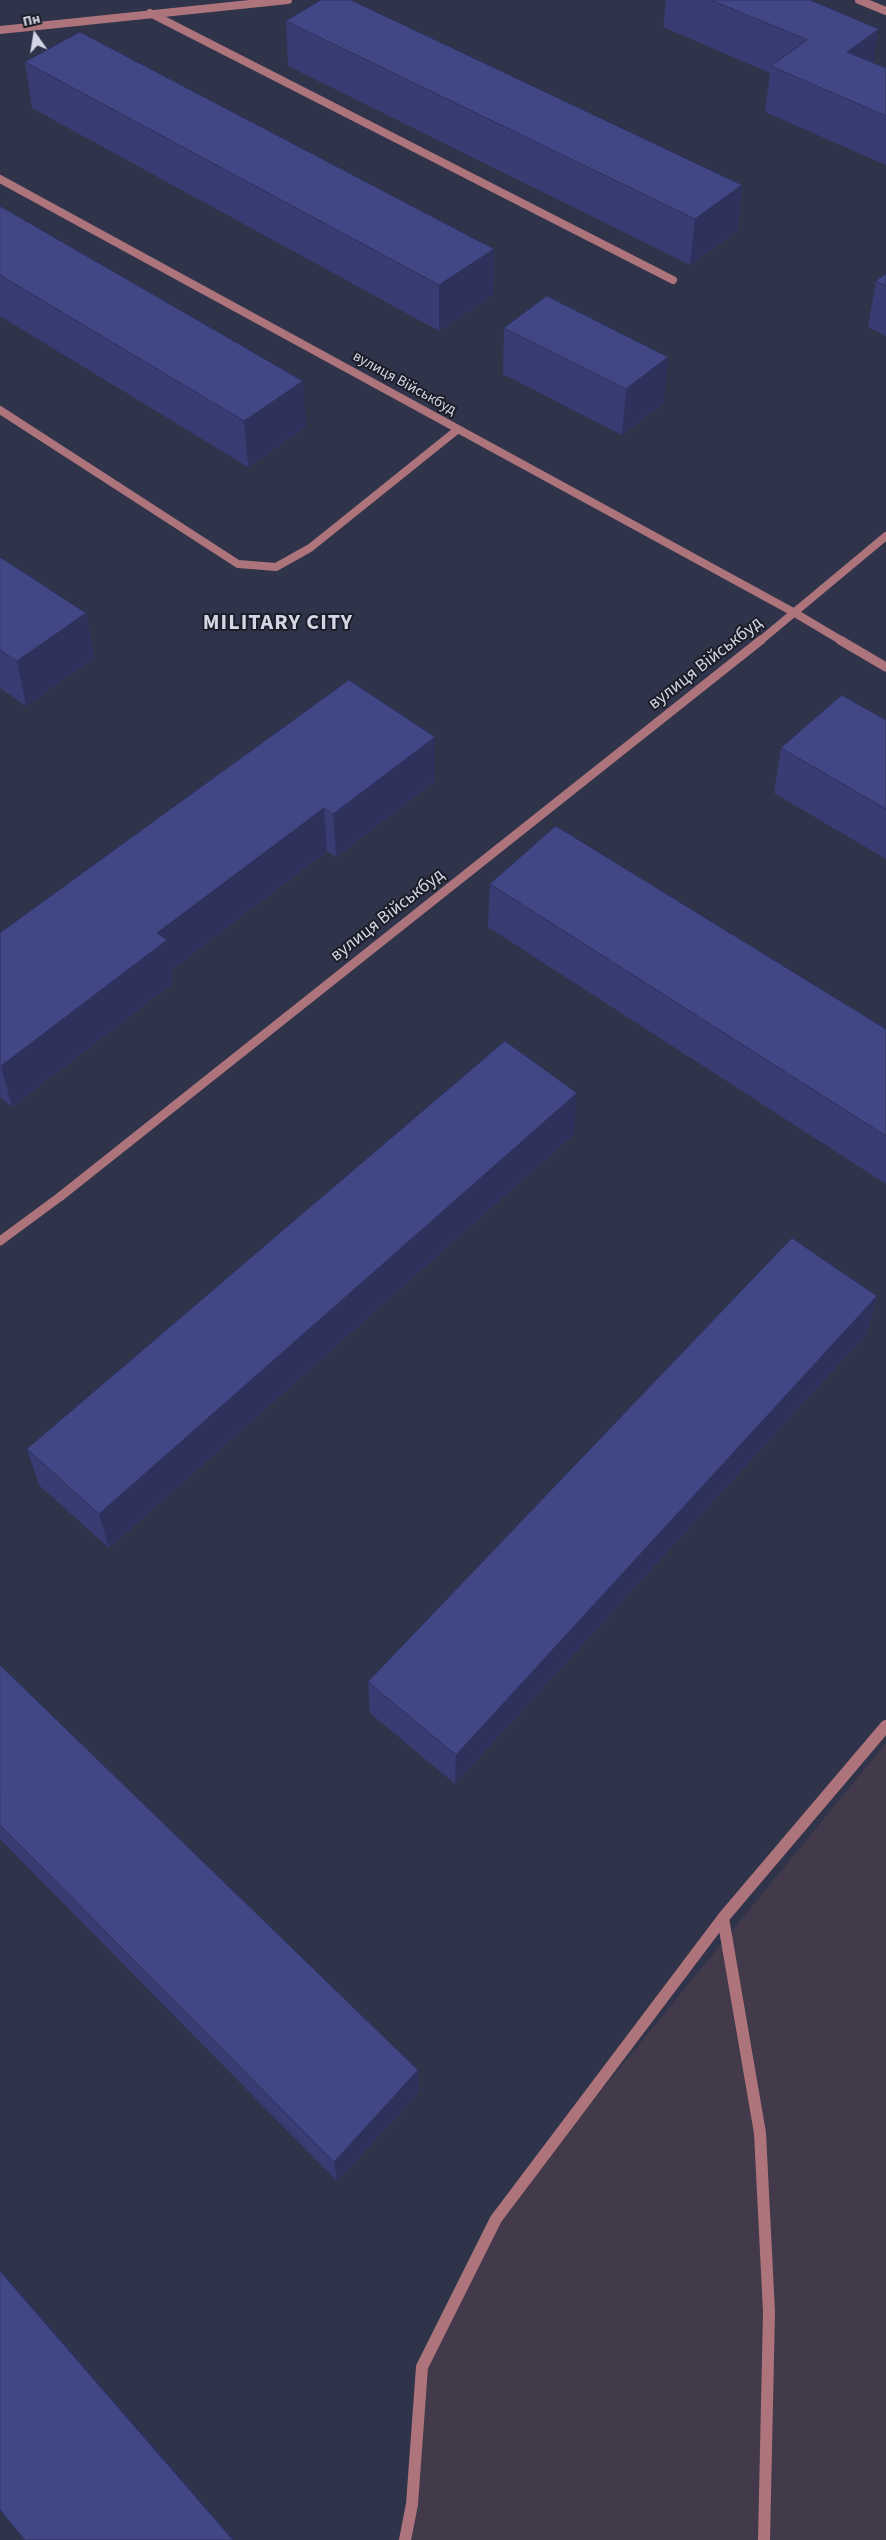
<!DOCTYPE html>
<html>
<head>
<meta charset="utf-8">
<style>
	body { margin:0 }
	#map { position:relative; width:886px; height:2540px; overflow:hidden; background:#30344b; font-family:"Source Sans 3",sans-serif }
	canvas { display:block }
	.north { position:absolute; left:10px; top:10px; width:50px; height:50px; -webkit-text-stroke:4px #1b1d27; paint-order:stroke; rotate:347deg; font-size:14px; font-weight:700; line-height:20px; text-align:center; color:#d3d6e5 }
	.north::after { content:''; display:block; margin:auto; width:18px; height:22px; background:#d3d6e5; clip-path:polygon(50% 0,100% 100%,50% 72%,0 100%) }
</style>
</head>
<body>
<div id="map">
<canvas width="886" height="2540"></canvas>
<div class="north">Пн</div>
</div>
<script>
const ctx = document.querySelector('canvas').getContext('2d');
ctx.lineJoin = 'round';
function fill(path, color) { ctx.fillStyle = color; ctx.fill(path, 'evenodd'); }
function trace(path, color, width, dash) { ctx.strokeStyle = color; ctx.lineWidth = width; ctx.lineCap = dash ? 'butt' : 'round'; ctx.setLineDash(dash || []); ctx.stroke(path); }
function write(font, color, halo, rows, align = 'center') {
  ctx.font = font + ' "Source Sans 3",sans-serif'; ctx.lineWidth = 4; ctx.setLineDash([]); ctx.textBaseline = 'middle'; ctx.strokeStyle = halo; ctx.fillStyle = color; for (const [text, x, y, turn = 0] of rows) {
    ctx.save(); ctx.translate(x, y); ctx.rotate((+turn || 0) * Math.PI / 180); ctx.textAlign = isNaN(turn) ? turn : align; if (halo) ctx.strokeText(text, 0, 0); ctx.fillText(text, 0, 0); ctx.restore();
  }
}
fill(new Path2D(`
	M886,1743V2540H405L422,2367L496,2219Z`), '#423a4a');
trace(new Path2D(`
	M859,0L886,11`), '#ad747b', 8);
trace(new Path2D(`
	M0,1241L61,1196`), '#ad747b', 9);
trace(new Path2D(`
	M723,1918L760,2133L769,2312L764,2540
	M405,2540L412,2504L422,2367L496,2219L723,1918L886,1726`), '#ad747b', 12);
trace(new Path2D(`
	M150,13L673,280
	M0,30L288,0
	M0,179L795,613L842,641
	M0,410L238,564L276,567L310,548L457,430
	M760,641L886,536`), '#ad747b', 8);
trace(new Path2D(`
	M840,640L886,667
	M61,1196L761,640`), '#ad747b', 9);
fill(new Path2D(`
	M666,0H810L873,63L886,68V165L765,112L770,73L663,27Z
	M286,21L742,185L737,231L690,265L288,66Z
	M25,62L494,249L493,295L439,331L32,108Z
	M0,206L306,427L248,467L0,316Z
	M886,274V336L868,327L876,281Z
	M504,328L664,403L622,435L503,374Z
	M0,557L86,613L94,658L26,706L0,688Z
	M886,720V859L774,793L781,748Z
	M435,737V781L336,857L327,851L171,970L173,983L12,1107L0,1097V933Z
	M490,884L886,1029V1184L488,927Z
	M574,1134L109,1548L39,1485L27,1449Z
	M877,1296L866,1334L455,1784L370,1713L368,1682Z
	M0,1665L418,2070L419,2092L337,2181L0,1839Z`), '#383c72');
fill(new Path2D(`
	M879,29L871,74L847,52Z
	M742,185L737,231L690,265L695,219Z
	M494,249L493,295L439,331V285Z
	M668,357L664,403L622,435L626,389Z
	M303,381L306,427L248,467L244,421Z
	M86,613L94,658L26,706L17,661Z
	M435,737V781L336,857L333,814Z
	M324,808L327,851L171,970L173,983L12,1107L1,1066L157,933Z
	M577,1093L574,1134L109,1548L99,1514Z
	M877,1296L866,1334L455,1784L456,1755Z
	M418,2070L419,2092L337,2181L334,2162Z
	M0,2269L235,2540H233L0,2271Z`), '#2e315c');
const building = new Path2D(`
	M321,0H351L742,185L695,219L286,21Z
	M711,0H810L879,29L847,52L886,68V116L771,66L807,40Z
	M80,32L494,249L439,285L25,62Z
	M0,206L303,381L244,421L0,275Z
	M886,274V286L876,281Z
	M547,296L668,357L626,389L504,328Z
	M0,557L86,613L17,661L0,650Z
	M349,680L435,737L333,814L324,808L157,933L167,940L1,1066L0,1064V933Z
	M842,695L886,720V809L781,748Z
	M556,826L886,1029V1136L490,884Z
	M505,1041L577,1093L99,1514L27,1449Z
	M792,1238L877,1296L456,1755L368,1682Z
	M0,1665L418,2070L334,2162L0,1825Z
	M0,2271L233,2540H25L0,2510Z`);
fill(building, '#414684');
trace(building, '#2e315c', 1);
write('15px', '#d3d6e5', '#1b1d27', [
	["вулиця Військбуд",404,384,29]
]);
write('18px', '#d3d6e5', '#1b1d27', [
	["вулиця Військбуд",706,664,-38],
	["вулиця Військбуд",388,916,-38]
]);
ctx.letterSpacing = '1px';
write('bold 22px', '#d3d6e5', '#1b1d27', [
	["MILITARY CITY",278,624]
]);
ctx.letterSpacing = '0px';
</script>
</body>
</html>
